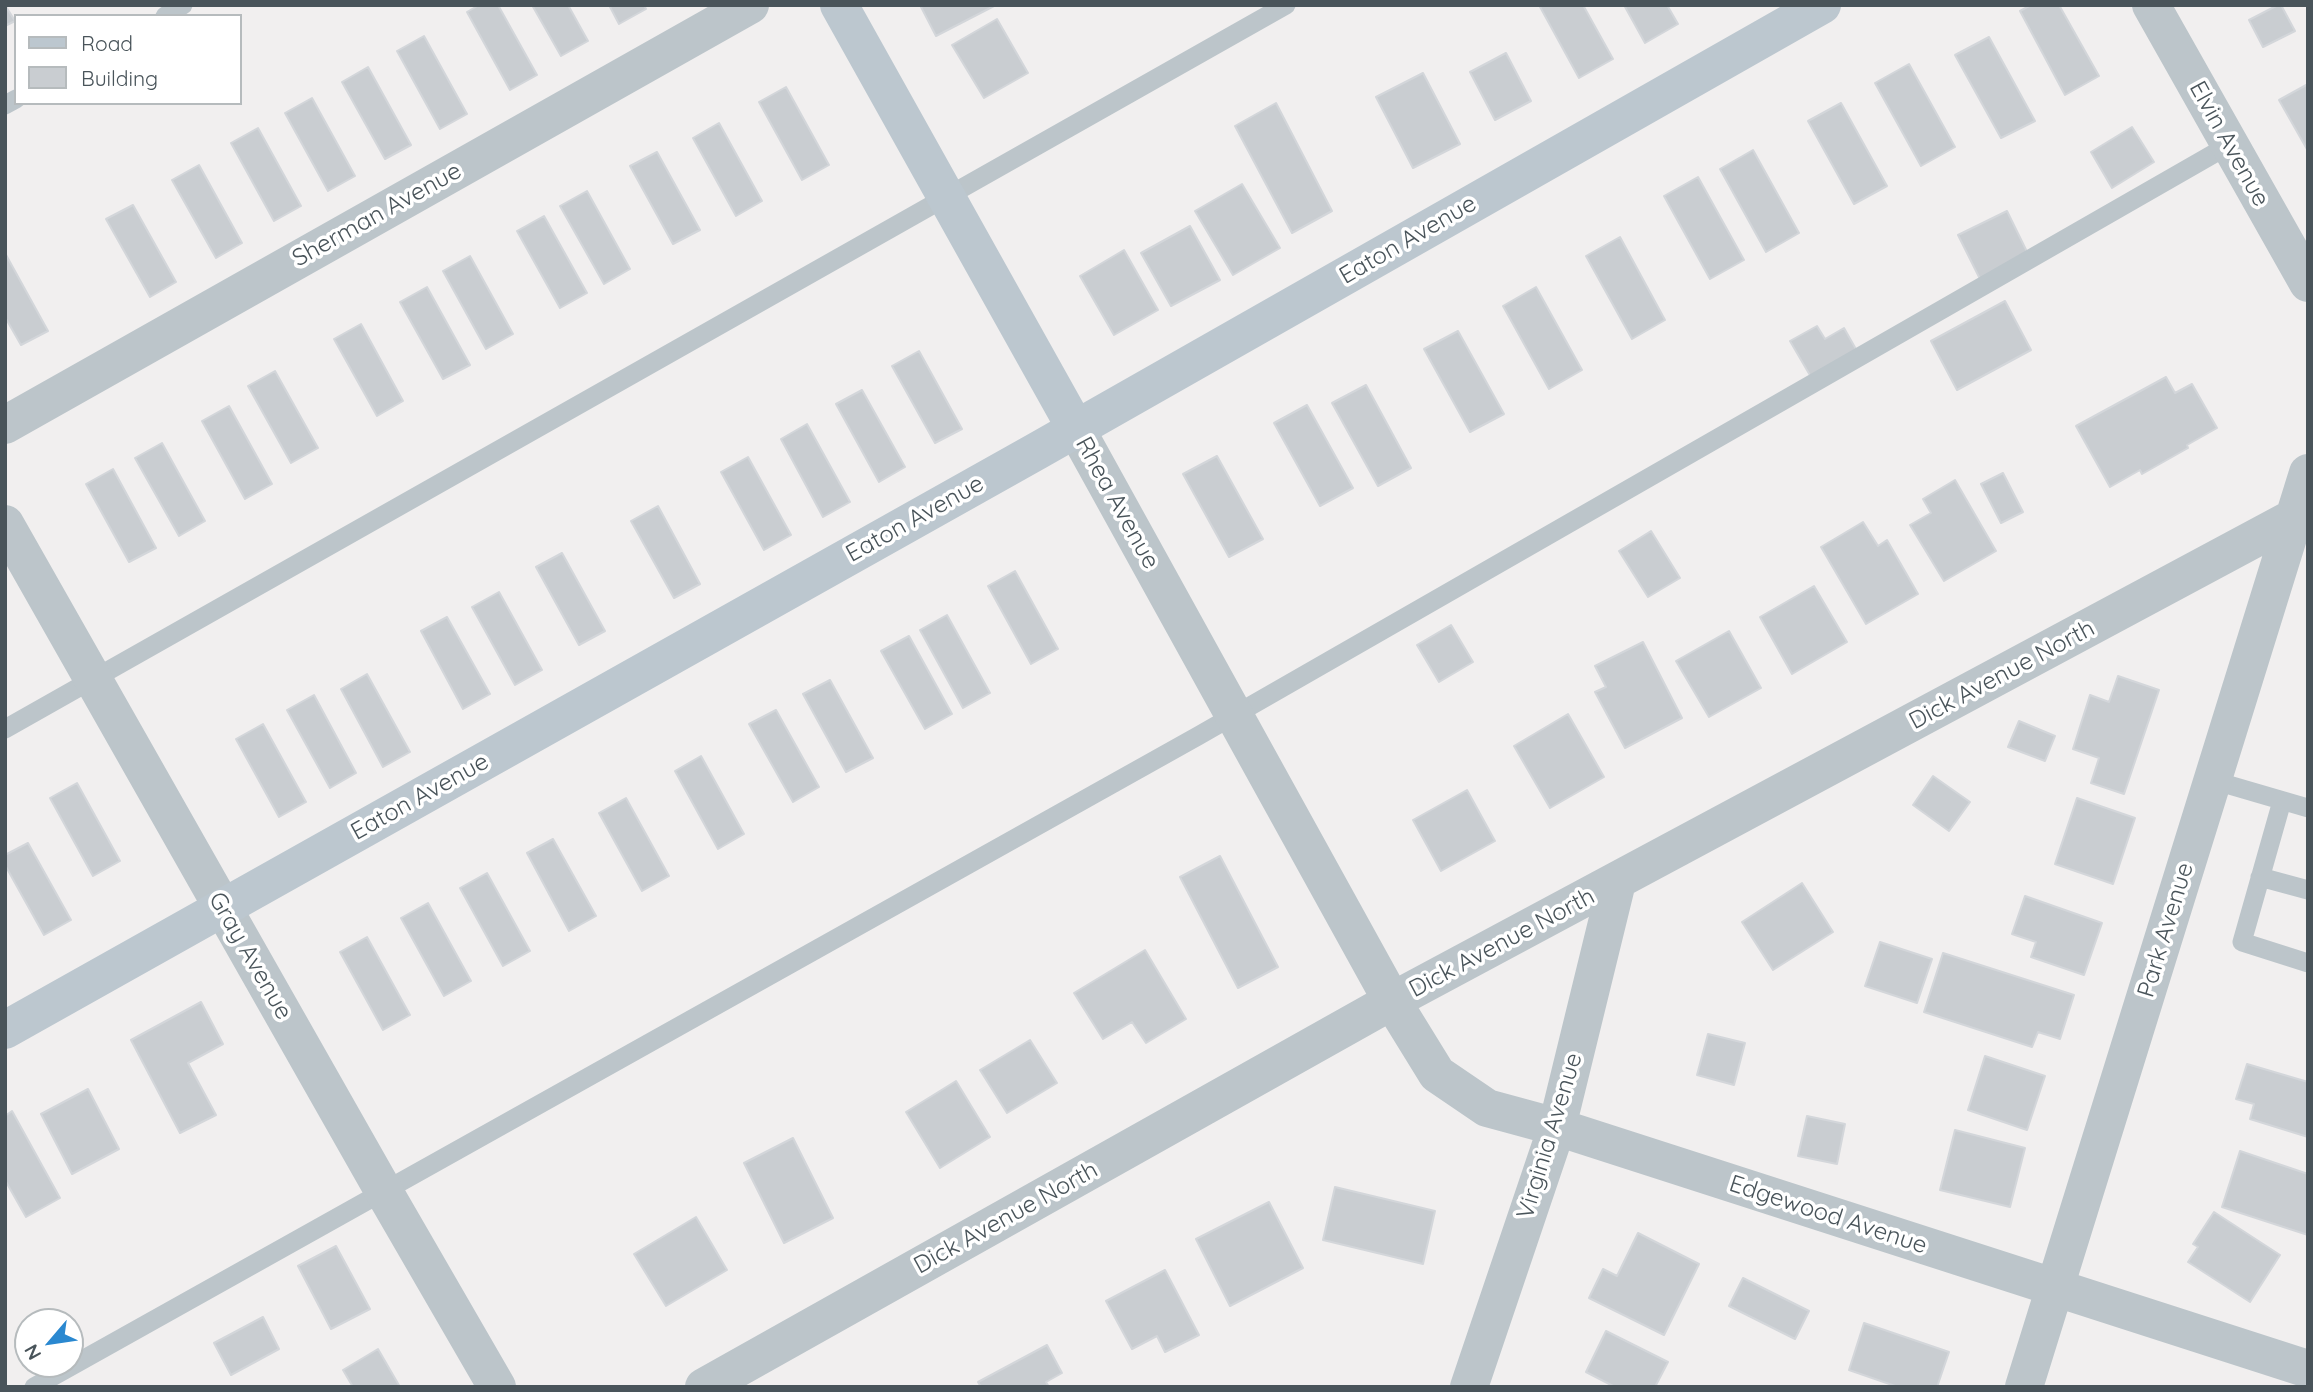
<!DOCTYPE html>
<html>
<head>
<meta charset="utf-8">
<style>
	body { margin:0 }
	#map { position:relative; width:2313px; height:1392px; overflow:hidden; background:#f1efef; font-family:Quicksand,sans-serif }
	canvas { display:block }
	.frame { position:absolute; inset:0; border:7px solid #49545a; pointer-events:none }
	.legend { position:absolute; left:14px; top:14px; width:228px; height:91px; box-sizing:border-box; background:#fff; border:2px solid #b6bbbd; margin:0; padding:9px 12px; list-style:none; font-size:21px; color:#49545a }
	.legend li { display:flex; align-items:center; gap:14px; height:35px }
	.legend b { width:35px; border:2px solid #b6bbbd }
	.north { position:absolute; left:14px; top:1308px; width:70px; height:70px; box-sizing:border-box; background:#fff; border:2px solid #b6bbbd; border-radius:50%; rotate:241deg; font-size:19px; font-weight:700; line-height:28px; text-align:center; color:#49545a }
	.north::after { content:''; display:block; margin:auto; width:24px; height:32px; background:#2a88d0; clip-path:polygon(50% 0,100% 100%,50% 72%,0 100%) }
</style>
</head>
<body>
<div id="map">
<canvas width="2313" height="1392"></canvas>
<div class="frame"></div>
<ul class="legend">
<li><b style="height:9px;background:#bcc7cf"></b>Road</li>
<li><b style="height:19px;background:#c9cdd1"></b>Building</li>
</ul>
<div class="north">N</div>
</div>
<script>
const ctx = document.querySelector('canvas').getContext('2d');
ctx.lineJoin = 'round';
function fill(path, color) { ctx.fillStyle = color; ctx.fill(path, 'evenodd'); }
function trace(path, color, width, dash) { ctx.strokeStyle = color; ctx.lineWidth = width; ctx.lineCap = dash ? 'butt' : 'round'; ctx.setLineDash(dash || []); ctx.stroke(path); }
function write(font, color, halo, rows, align = 'center') {
  ctx.font = font + ' Quicksand,sans-serif'; ctx.lineWidth = 7; ctx.setLineDash([]); ctx.textBaseline = 'middle'; ctx.strokeStyle = halo; ctx.fillStyle = color; for (const [text, x, y, turn = 0] of rows) {
    ctx.save(); ctx.translate(x, y); ctx.rotate((+turn || 0) * Math.PI / 180); ctx.textAlign = isNaN(turn) ? turn : align; if (halo) ctx.strokeText(text, 0, 0); ctx.fillText(text, 0, 0); ctx.restore();
  }
}
const building = new Path2D(`
	M5,5L15,21L5,26Z
	M479,5H498L537,75L510,90L467,12Z
	M532,5H568L588,41L561,56Z
	M609,5H644L646,9L619,24Z
	M920,5H996L936,36Z
	M1539,5H1583L1613,59L1579,78Z
	M1624,5H1667L1678,24L1645,43Z
	M2031,5H2059L2099,76L2065,95L2020,11Z
	M2278,5H2281L2295,31L2263,47L2249,20Z
	M997,19L1028,73L984,98L952,45Z
	M424,36L467,114L440,129L397,51Z
	M1989,37L2035,121L2001,138L1955,55Z
	M1506,53L1531,101L1495,120L1470,72Z
	M1909,64L1955,147L1921,166L1875,83Z
	M368,67L411,145L385,159L342,82Z
	M1423,73L1460,144L1413,168L1376,97Z
	M2308,84V151L2279,100Z
	M786,87L829,165L802,180L759,102Z
	M312,98L355,176L328,191L285,113Z
	M1276,103L1332,211L1292,233L1235,126Z
	M1841,103L1887,186L1854,204L1808,121Z
	M719,123L762,201L736,216L693,138Z
	M2132,127L2154,162L2112,188L2091,152Z
	M258,128L301,206L274,221L231,143Z
	M1753,150L1799,233L1766,252L1720,169Z
	M657,152L700,230L673,244L630,166Z
	M199,165L242,243L216,258L172,180Z
	M1698,177L1744,260L1710,279L1664,196Z
	M1242,184L1280,248L1233,275L1195,211Z
	M587,191L630,269L604,284L560,206Z
	M133,205L176,282L150,297L106,219Z
	M2007,211L2033,264L1985,289L1958,235Z
	M544,216L587,293L560,308L517,231Z
	M1190,226L1220,280L1171,306L1141,253Z
	M1620,237L1665,320L1632,339L1586,256Z
	M1124,250L1158,310L1114,335L1080,276Z
	M5,253L48,331L21,345L5,317Z
	M470,256L513,334L486,349L443,271Z
	M427,287L470,365L443,379L400,302Z
	M1536,287L1582,370L1549,389L1503,306Z
	M2005,301L2031,350L1957,390L1931,341Z
	M361,324L403,401L377,416L334,339Z
	M1817,326L1825,339L1844,328L1857,351L1811,377L1790,341Z
	M1458,331L1504,414L1470,432L1424,349Z
	M919,351L962,429L935,443L892,366Z
	M275,371L318,448L291,463L248,386Z
	M2166,377L2175,393L2192,384L2217,428L2187,445L2188,448L2142,474L2140,470L2110,487L2076,426Z
	M1366,385L1411,468L1378,486L1332,403Z
	M862,390L905,467L879,482L836,404Z
	M1307,405L1353,488L1320,506L1274,423Z
	M229,406L272,484L245,499L202,421Z
	M807,424L850,502L823,517L781,439Z
	M162,443L205,521L179,536L135,458Z
	M1217,456L1263,539L1229,557L1183,474Z
	M748,457L791,535L764,550L721,472Z
	M113,469L156,548L129,562L86,484Z
	M2003,473L2023,512L2001,523L1981,484Z
	M1955,480L1996,551L1944,581L1910,525L1931,513L1923,499Z
	M658,506L700,584L674,598L631,521Z
	M1863,522L1878,546L1887,540L1918,594L1866,624L1821,547Z
	M1651,531L1680,578L1648,597L1619,551Z
	M562,553L605,631L579,645L536,567Z
	M1015,571L1058,649L1031,664L988,586Z
	M1814,586L1847,642L1792,674L1760,617Z
	M499,592L542,670L515,685L472,607Z
	M947,615L990,693L963,708L920,630Z
	M447,617L490,694L463,709L421,631Z
	M1451,625L1473,662L1439,682L1417,645Z
	M1729,631L1761,688L1709,717L1676,661Z
	M909,636L952,714L925,729L881,651Z
	M1643,642L1682,718L1625,748L1595,692L1606,687L1595,666Z
	M367,674L410,752L383,767L341,689Z
	M2118,676L2159,690L2124,794L2091,783L2099,758L2073,749L2090,695L2109,702Z
	M830,680L873,758L846,772L803,694Z
	M314,695L356,773L330,788L287,710Z
	M776,710L819,787L793,802L749,724Z
	M1568,714L1604,777L1550,808L1514,746Z
	M2019,721L2055,736L2045,761L2008,747Z
	M263,724L306,802L279,817L236,739Z
	M701,756L744,834L718,849L675,771Z
	M1933,776L1970,802L1949,831L1913,805Z
	M77,783L120,861L93,876L50,798Z
	M1467,790L1495,841L1441,871L1413,820Z
	M626,798L669,876L642,891L599,813Z
	M2077,798L2135,818L2113,884L2055,864Z
	M553,839L596,916L569,931L527,853Z
	M28,843L71,920L44,935L5,865V855Z
	M1220,856L1278,967L1238,988L1180,877Z
	M487,873L530,951L503,966L460,888Z
	M1802,883L1833,932L1773,970L1742,922Z
	M2025,896L2102,923L2084,975L2031,957L2036,942L2012,934Z
	M428,903L471,981L444,996L401,918Z
	M367,937L410,1015L383,1030L340,952Z
	M1880,942L1932,959L1917,1003L1865,986Z
	M1145,950L1186,1019L1146,1043L1132,1022L1103,1039L1074,993Z
	M1943,953L2074,995L2060,1039L2038,1032L2032,1047L1924,1012Z
	M201,1002L223,1044L188,1063L216,1115L180,1133L131,1040Z
	M1708,1034L1745,1043L1734,1085L1697,1075Z
	M1030,1040L1057,1083L1007,1113L980,1070Z
	M1985,1056L2045,1076L2027,1130L1968,1110Z
	M2247,1064L2308,1082V1137L2250,1119L2254,1104L2236,1099Z
	M956,1081L990,1137L940,1168L906,1112Z
	M88,1089L119,1149L72,1174L41,1114Z
	M12,1111L60,1198L26,1217L5,1180V1116Z
	M1807,1116L1845,1124L1837,1164L1798,1156Z
	M1955,1130L2025,1148L2010,1207L1940,1190Z
	M793,1138L833,1218L784,1243L744,1163Z
	M2240,1151L2308,1174V1235L2222,1207Z
	M1335,1187L1435,1211L1423,1264L1323,1240Z
	M1269,1202L1303,1268L1230,1306L1196,1239Z
	M2214,1212L2280,1255L2250,1302L2188,1262L2198,1247L2193,1244Z
	M696,1217L727,1270L666,1306L634,1254Z
	M1638,1233L1699,1264L1664,1335L1589,1298L1603,1269L1617,1276Z
	M336,1246L370,1309L331,1329L298,1266Z
	M1165,1270L1199,1335L1165,1352L1157,1336L1132,1349L1106,1301Z
	M1743,1278L1809,1311L1795,1339L1729,1306Z
	M263,1317L279,1349L231,1375L214,1343Z
	M1864,1323L1949,1352L1937,1387H1898L1849,1370Z
	M1606,1331L1668,1362L1655,1387H1615L1586,1372Z
	M1047,1345L1062,1373L1046,1382L1049,1387H981L978,1382Z
	M378,1349L400,1387H353L343,1370Z`);
fill(building, '#c9cdd1');
trace(building, '#d3d6da', 2);
trace(new Path2D(`
	M165,16L183,5
	M5,105L16,99
	M5,729L1286,5
	M2212,780L2308,808
	M2282,801L2242,942L2308,963
	M2260,877L2308,890
	M34,1387L1198,736L2229,145`), '#bcc5ca', 19);
trace(new Path2D(`
	M2151,5L2308,283
	M5,425L750,5
	M1076,429L1392,1001L1437,1074L1487,1108L1557,1127L2308,1369
	M5,524L383,1190L497,1387
	M704,1387L1392,1001L2293,518L2308,516
	M1469,1387L1557,1127L1617,882
	M2024,1387L2308,473`), '#bcc5ca', 38);
trace(new Path2D(`
	M839,5L1076,429
	M5,1030L1037,451L1822,5`), '#bcc7cf', 38);
write('24px', '#49545a', '#fff', [
	["Elvin Avenue",2229,144,61],
	["Sherman Avenue",377,215,-29],
	["Eaton Avenue",1408,240,-30],
	["Rhea Avenue",1117,503,61],
	["Eaton Avenue",915,519,-29],
	["Dick Avenue North",2002,675,-28],
	["Eaton Avenue",420,797,-29],
	["Park Avenue",2166,930,-73],
	["Dick Avenue North",1502,943,-28],
	["Gray Avenue",250,956,60],
	["Virginia Avenue",1550,1136,-73],
	["Edgewood Avenue",1828,1215,18],
	["Dick Avenue North",1006,1218,-29]
]);
</script>
</body>
</html>
